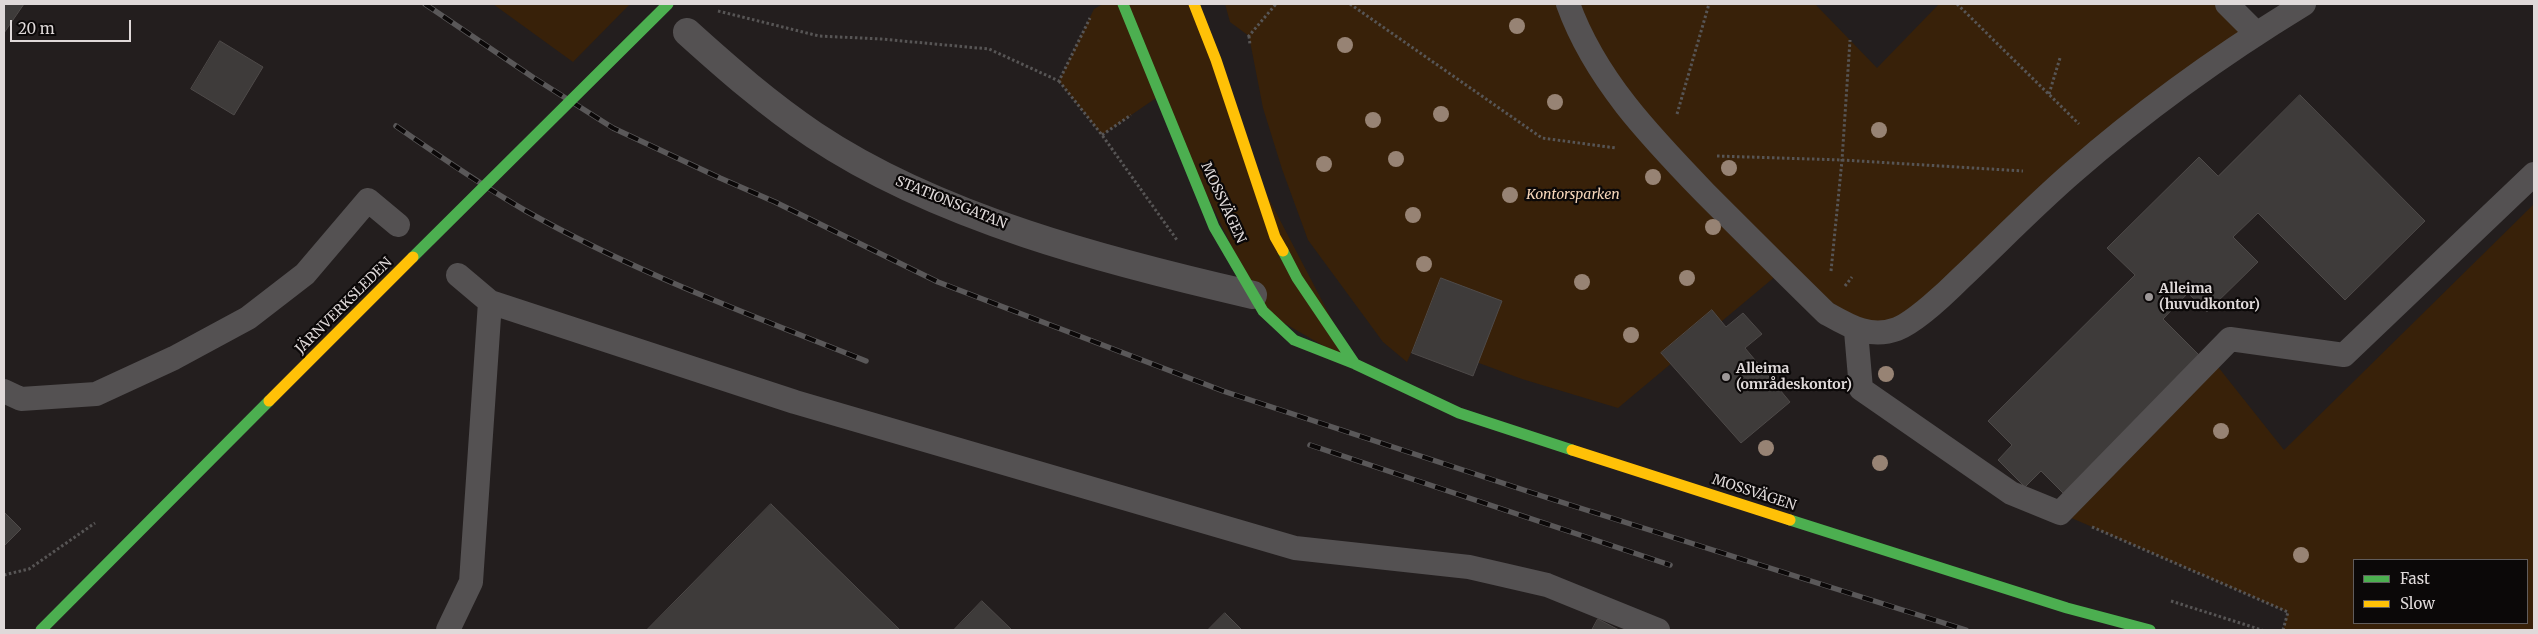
<!DOCTYPE html>
<html>
<head>
<meta charset="utf-8">
<style>
	body { margin:0 }
	#map { position:relative; width:2538px; height:634px; overflow:hidden; background:#231e1e; font-family:Merriweather,serif }
	canvas { display:block }
	.frame { position:absolute; inset:0; border:5px solid #dfd9d9; pointer-events:none }
	.legend { position:absolute; left:2353px; top:559px; width:175px; height:65px; box-sizing:border-box; background:#0b0808; border:1px solid #605c5c; margin:0; padding:6px 9px; list-style:none; font-size:15px; color:#dfd9d9 }
	.legend li { display:flex; align-items:center; gap:10px; height:25px }
	.legend b { width:25px; border:1px solid #605c5c }
	.scale { position:absolute; left:10px; top:20px; width:121px; height:22px; box-sizing:border-box; border:2px solid #dfd9d9; border-top:0; padding-left:6px; font-size:15px; line-height:18px; white-space:nowrap; color:#dfd9d9; -webkit-text-stroke:4px #0b0808; paint-order:stroke }
</style>
</head>
<body>
<div id="map">
<canvas width="2538" height="634"></canvas>
<div class="frame"></div>
<ul class="legend">
<li><b style="height:6px;background:#4caf50"></b>Fast</li>
<li><b style="height:6px;background:#ffc107"></b>Slow</li>
</ul>
<div class="scale">20 m</div>
</div>
<script>
const ctx = document.querySelector('canvas').getContext('2d');
ctx.lineJoin = 'round';
function fill(path, color) { ctx.fillStyle = color; ctx.fill(path, 'evenodd'); }
function trace(path, color, width, dash) { ctx.strokeStyle = color; ctx.lineWidth = width; ctx.lineCap = dash ? 'butt' : 'round'; ctx.setLineDash(dash || []); ctx.stroke(path); }
function write(font, color, halo, rows, align = 'center') {
  ctx.font = font + ' Merriweather,serif'; ctx.lineWidth = 4.5; ctx.setLineDash([]); ctx.textBaseline = 'middle'; ctx.strokeStyle = halo; ctx.fillStyle = color; for (const [text, x, y, turn = 0] of rows) {
    ctx.save(); ctx.translate(x, y); ctx.rotate((+turn || 0) * Math.PI / 180); ctx.textAlign = isNaN(turn) ? turn : align; if (halo) ctx.strokeText(text, 0, 0); ctx.fillText(text, 0, 0); ctx.restore();
  }
}
fill(new Path2D(`
	M493,4H630L573,62Z
	M1103,4H1194L1245,153L1355,364L1263,311L1159,96L1102,135L1059,81L1094,9Z
	M1225,4H1815L1877,68L1939,4H2227L2256,33L1938,300L1876,332L1783,270L1618,408L1522,379L1417,340L1407,362L1383,342L1308,240L1282,169L1263,108L1249,36L1230,22Z
	M2534,204V630H2283L2288,612L2060,513L2211,358L2284,450ZM2354,560H2527V623H2354Z`), '#382109');
const building = new Path2D(`
	M4,4H24L4,33Z
	M220,41L263,67L234,115L191,89Z
	M2300,95L2425,221L2345,300L2258,213L2233,237L2258,262L2207,312L2188,293L2163,319L2203,359L2066,496L2041,471L2025,487L1998,460L2012,445L1988,421L2135,275L2107,248L2199,157L2218,176Z
	M1441,278L1502,301L1473,376L1412,353Z
	M1712,310L1726,327L1743,313L1762,334L1745,348L1790,402L1741,443L1661,353Z
	M771,504L900,630H647Z
	M4,512L21,529L4,546Z
	M982,601L1012,630H954Z
	M1225,613L1242,630H1208Z
	M1598,619L1619,630H1592Z`);
fill(building, '#3e3b3a');
trace(building, '#4e4a49', 1);
trace(new Path2D(`
	M1350,4L1542,138L1616,148
	M1957,4L2079,124
	M718,11L819,36L881,39L989,49L1059,81L1090,18
	M1249,36L1250,45
	M1248,37L1276,4
	M1059,81L1102,135L1177,240
	M2049,94L2060,58
	M1677,114L1709,4
	M1102,135L1131,115
	M1717,156L1842,160L2023,171
	M1831,271L1842,160L1850,40
	M1845,286L1852,277
	M2092,527L2288,612L2283,630
	M4,575L29,569L95,523
	M2171,601L2262,630`), '#575555', 3, [2.5, 2.5]);
trace(new Path2D(`
	M1568,4C1595,79 1650,136 1705,193C1745,233 1785,273 1826,313C1849,326 1870,339 1897,329C1915,322 1947,292 1962,277C1998,243 2034,206 2072,173C2144,110 2222,54 2304,4
	M2227,4L2256,33
	M458,275L490,302
	M1856,331L1861,389L2011,493L2060,513L2230,339L2344,355L2534,174
	M4,391L21,399L96,394L174,358L248,318L305,274L368,200L398,225
	M448,630L471,582L490,302L795,402L1295,548L1469,567L1547,585L1658,630`), '#545152', 24);
trace(new Path2D(`
	M687,32C728,69 768,104 814,135C938,218 1109,262 1253,295`), '#545152', 28);
trace(new Path2D(`
	M1123,4L1214,227L1263,311L1294,340L1355,364L1459,413L1572,450
	M1283,251L1297,278L1355,364
	M1790,520L2067,608L2150,630
	M41,630L269,401`), '#4caf50', 11);
trace(new Path2D(`
	M1194,4L1216,60L1275,237L1283,251
	M1572,450L1790,520`), '#ffc107', 11);
const rail = new Path2D(`
	M425,4L534,78L613,128L720,178L775,202L938,282L1223,391L1542,496L1966,630
	M396,126C439,156 481,185 526,211C634,272 751,315 866,361
	M1310,445L1670,565`);
trace(rail, '#5a5859', 5.5);
trace(rail, '#0b0808', 4, [11]);
trace(new Path2D(`
	M413,257L668,4`), '#4caf50', 11);
trace(new Path2D(`
	M269,401L413,257`), '#ffc107', 11);
ctx.fillStyle = '#978374';
for (const [x, y] of [
	[1517,26],
	[1345,45],
	[1555,102],
	[1441,114],
	[1373,120],
	[1879,130],
	[1396,159],
	[1324,164],
	[1729,168],
	[1653,177],
	[1510,195],
	[1413,215],
	[1713,227],
	[1424,264],
	[1687,278],
	[1582,282],
	[1631,335],
	[1886,374],
	[2221,431],
	[1766,448],
	[1880,463],
	[2301,555]
]) { ctx.beginPath(); ctx.arc(x, y, 8, 0, 2 * Math.PI); ctx.fill(); }
for (const [x, y, r, color] of [
	[2149,297,5,"#9d9898"],
	[1726,377,5,"#9d9898"]
]) { const dot = new Path2D(); dot.arc(x, y, r, 0, 2 * Math.PI); ctx.fillStyle = color; ctx.fill(dot); trace(dot, '#0b0808', 2); }
write('italic 14px', '#f6d6ba', '#0b0808', [
	["Kontorsparken",1573,195]
]);
write('14px', '#dfd9d9', '#0b0808', [
	["STATIONSGATAN",951,203,22],
	["MOSSVÄGEN",1223,203,65],
	["JÄRNVERKSLEDEN",344,306,-45],
	["MOSSVÄGEN",1754,493,18]
]);
write('bold 14px', '#dfd9d9', '#0b0808', [
	["Alleima",2159,289],
	["(huvudkontor)",2159,305],
	["Alleima",1736,369],
	["(områdeskontor)",1736,385]
], 'left');
</script>
</body>
</html>
